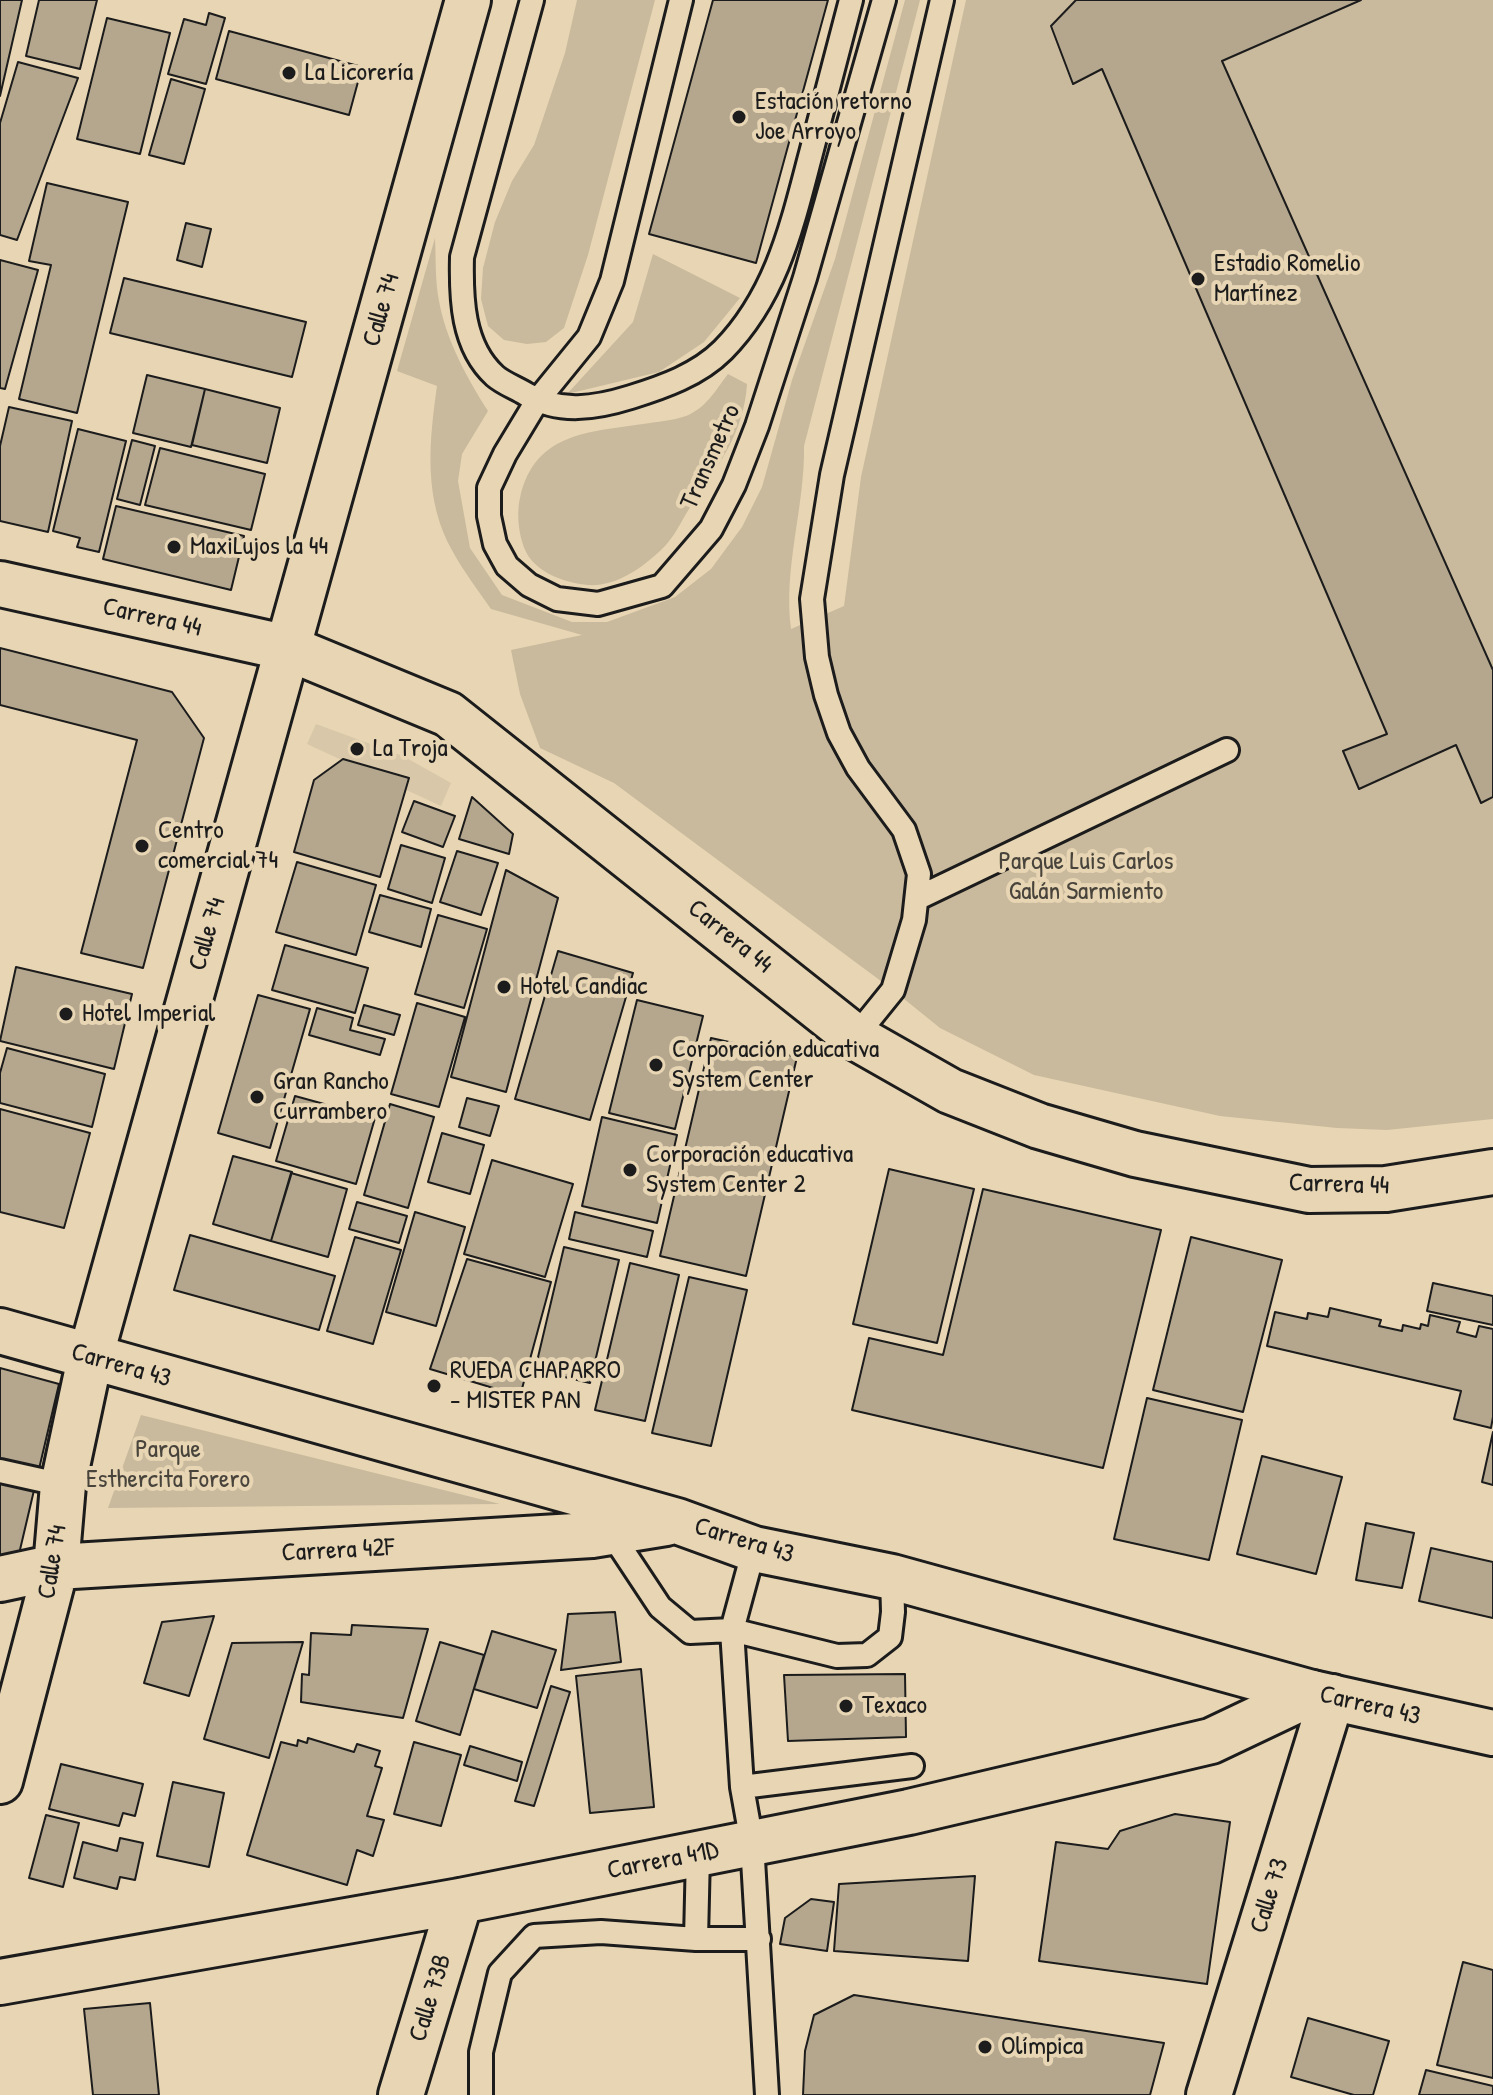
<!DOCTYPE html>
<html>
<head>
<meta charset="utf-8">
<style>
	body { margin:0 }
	canvas { display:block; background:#e7d5b3 }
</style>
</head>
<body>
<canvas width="1493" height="2095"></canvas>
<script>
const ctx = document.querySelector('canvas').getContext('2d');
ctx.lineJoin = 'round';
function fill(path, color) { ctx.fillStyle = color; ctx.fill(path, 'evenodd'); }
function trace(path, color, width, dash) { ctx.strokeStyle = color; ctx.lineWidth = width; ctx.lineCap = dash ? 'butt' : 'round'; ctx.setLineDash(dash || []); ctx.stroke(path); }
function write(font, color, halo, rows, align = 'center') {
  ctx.font = font + ' "Patrick Hand",sans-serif'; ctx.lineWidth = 8; ctx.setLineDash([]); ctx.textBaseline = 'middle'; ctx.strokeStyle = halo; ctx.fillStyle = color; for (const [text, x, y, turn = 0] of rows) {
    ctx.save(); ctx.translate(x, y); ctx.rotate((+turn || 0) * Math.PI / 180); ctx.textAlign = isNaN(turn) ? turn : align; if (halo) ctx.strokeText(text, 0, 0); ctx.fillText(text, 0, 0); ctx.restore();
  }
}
fill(new Path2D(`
	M316,724L403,756L451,783L441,806L307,744Z`), '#d8c7a8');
fill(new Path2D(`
	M577,0H655L588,255L564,328L546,342L527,344L504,340L488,326L481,299L483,268L495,222L512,181L534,145L565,53Z
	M905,0H920L804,446C805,507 783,568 791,629L844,606L861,477L966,0H1493V1119L1387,1130L1337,1128L1220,1116L1034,1075L940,1028L893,990L614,783L540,748L520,694L511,650L582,635L491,609C478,590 464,572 453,552C423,500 429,442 437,386L397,371L435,238C436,259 435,281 439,301C446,340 467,378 488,411L462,454L458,481L470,548L502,595L572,622H607L675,597L711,569L742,527L762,487L792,380L835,259Z
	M653,254L740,298L704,342L659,372L567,394L633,322Z
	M728,374L747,384C744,434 716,469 689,509C681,522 673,539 662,549C642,568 616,587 588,585C567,583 542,575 529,557C519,542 516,515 520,498C535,430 593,432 650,423C662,421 675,420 686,416C706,408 715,391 728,374Z
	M141,1415L500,1504L108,1508Z`), '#caba9d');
const building = new Path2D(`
	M0,0H22L0,96Z
	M39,0H97L80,69L26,56Z
	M713,0H828L756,263L649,234Z
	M1076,0H1361L1222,61L1493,670V797L1481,803L1456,745L1359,789L1343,751L1387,734L1102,69L1073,84L1051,26Z
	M209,13L225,18L206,84L168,74L184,19L206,25Z
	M107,18L170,33L140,154L77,139Z
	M229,31L362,67L349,115L216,79Z
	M18,62L78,78L17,240L0,235V123Z
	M171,79L205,89L184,164L149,155Z
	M47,183L128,202L77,413L19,399L51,265L29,261Z
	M186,223L211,229L202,267L177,260Z
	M0,260L38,270L5,389L0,388Z
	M124,278L306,322L292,377L110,333Z
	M147,375L205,389L191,447L133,433Z
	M205,389L280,408L267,463L192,445Z
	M9,407L72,421L48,532L0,521V446Z
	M78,429L126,441L99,552L77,547L80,538L53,531Z
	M132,440L155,446L140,505L117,499Z
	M160,448L265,474L251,530L145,505Z
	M116,506L244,536L231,590L103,559Z
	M0,648L172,692L204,738L143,968L81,953L137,740L0,705Z
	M343,759L409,778L380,877L294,852L314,780Z
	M472,797L513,834L509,854L459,839Z
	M414,801L455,816L443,847L402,832Z
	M401,845L445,858L432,903L388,889Z
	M457,851L498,863L481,915L440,902Z
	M297,862L376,885L356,955L276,932Z
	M506,870L558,898L506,1092L451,1077Z
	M380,895L431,909L421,947L369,932Z
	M438,915L487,929L464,1008L415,994Z
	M285,945L368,968L355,1013L272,990Z
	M558,951L633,973L590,1120L515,1099Z
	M16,967L132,994L114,1069L0,1041Z
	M258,995L310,1009L270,1148L218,1133Z
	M637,1000L703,1016L675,1129L609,1113Z
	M417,1003L465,1017L439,1107L391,1094Z
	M364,1005L400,1015L394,1035L358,1025Z
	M317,1008L353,1018L350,1030L385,1039L380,1055L309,1035Z
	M711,1038L797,1057L746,1276L660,1256Z
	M7,1048L105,1074L92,1127L0,1103V1073Z
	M295,1096L375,1118L356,1184L276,1161Z
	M467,1098L499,1106L490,1136L459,1127Z
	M390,1104L434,1117L408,1208L364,1195Z
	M0,1109L90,1133L64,1228L0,1212Z
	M602,1117L677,1135L657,1223L582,1206Z
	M442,1133L484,1145L470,1194L428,1182Z
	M233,1156L292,1172L271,1241L213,1224Z
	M492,1160L573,1184L545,1277L464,1254Z
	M889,1169L974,1189L937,1343L853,1324Z
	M291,1173L347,1189L328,1257L271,1241Z
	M983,1189L1161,1230L1103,1468L852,1410L869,1338L943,1355Z
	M357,1202L407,1216L399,1243L349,1229Z
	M415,1212L465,1227L436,1326L386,1312Z
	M575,1212L653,1231L647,1257L569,1239Z
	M190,1235L335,1276L319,1330L174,1290Z
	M355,1237L401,1250L373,1344L327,1331Z
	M1191,1237L1282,1260L1243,1412L1153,1390Z
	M564,1247L619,1260L590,1383L535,1370Z
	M467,1259L551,1282L520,1396L430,1369Z
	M630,1263L679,1275L645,1421L595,1410Z
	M689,1277L747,1290L711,1446L652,1433Z
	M1433,1283L1493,1296V1325L1427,1311Z
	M1330,1308L1381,1320L1379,1326L1402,1331L1403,1325L1420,1329L1421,1324L1428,1326L1430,1315L1460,1322L1457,1332L1476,1337L1479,1326L1493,1329V1417L1491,1428L1454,1419L1461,1391L1267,1346L1275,1312L1307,1319L1308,1313L1328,1317Z
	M0,1368L59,1384L19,1554L0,1558Z
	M1147,1398L1242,1420L1209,1560L1114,1539Z
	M1493,1432V1485L1482,1482Z
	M1262,1456L1342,1477L1316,1574L1237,1554Z
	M1366,1523L1414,1533L1402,1588L1356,1580Z
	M1431,1548L1493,1562V1618L1419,1601Z
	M615,1612L621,1662L561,1670L568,1614Z
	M214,1616L189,1696L144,1683L162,1622Z
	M352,1625L428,1629L403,1718L301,1702L302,1674L309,1675L311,1633L351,1635Z
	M492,1631L556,1650L537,1708L474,1689Z
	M303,1642L269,1758L204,1739L232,1643Z
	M440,1642L484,1655L460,1735L416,1721Z
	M641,1669L654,1807L590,1813L576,1676Z
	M905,1674L906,1737L788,1741L784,1675Z
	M551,1686L570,1692L534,1806L515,1801Z
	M308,1738L354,1752L357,1744L380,1751L375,1766L382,1768L367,1816L384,1820L373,1856L357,1850L347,1885L247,1855L281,1742L297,1746L298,1740L307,1743Z
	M414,1742L461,1755L441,1826L394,1814Z
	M470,1746L522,1762L517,1781L464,1765Z
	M61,1764L143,1784L135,1816L123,1813L119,1826L49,1809Z
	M173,1782L224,1793L209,1867L157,1856Z
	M1175,1814L1230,1822L1207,1984L1039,1961L1056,1842L1108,1849L1120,1831Z
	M46,1815L79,1823L63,1887L29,1878Z
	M120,1838L143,1843L135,1880L120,1877L117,1889L74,1878L83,1842L117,1851Z
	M975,1876L968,1961L834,1951L839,1884Z
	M811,1899L834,1902L827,1951L780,1944L785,1918Z
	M1463,1962L1493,1970V2078L1437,2065Z
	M854,1995L1164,2043L1150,2095H803L805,2051L814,2015Z
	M150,2003L159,2095H93L84,2009Z
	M1308,2018L1389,2041L1373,2095H1354L1291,2077Z
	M1426,2070L1493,2086V2095H1419Z`);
fill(building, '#b4a78e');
trace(building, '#1c1c1c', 2);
const lane = new Path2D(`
	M532,0L462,257C461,298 462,346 495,376C503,383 516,388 526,394C559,414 596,408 631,397C663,387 698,375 723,350C777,295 792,225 811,153C824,102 838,51 851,0
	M681,0L612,281L589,337L537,401L505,454L489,488V516L495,544L507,566L529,585L557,599L598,604L662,586L711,529L734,485L757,426L805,278L884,0
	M918,898L1227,750
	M855,1037L893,990L914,920L919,874L904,830L858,768L839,733L826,695L817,657L812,599L832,475L942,0
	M0,1471L63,1485
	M611,1533L660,1607L690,1632L732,1630L837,1656L867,1655L890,1637L893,1612L892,1577
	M754,1549L732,1630L742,1787L752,1843L767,2095
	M742,1787L912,1766
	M696,1939L698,1854
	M481,2095V2052L500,1973L534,1936L601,1932L696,1939H759`);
const street = new Path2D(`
	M90,1358L468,0
	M0,1982L460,1901L909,1812L1211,1741L1312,1693
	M401,2095L460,1901
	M1209,2095L1332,1697`);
const secondary = new Path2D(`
	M0,584L288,648L448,714L855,1037L950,1091L1039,1126L1135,1154L1309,1190L1386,1189L1493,1172
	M0,1331L677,1521L754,1549L892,1577L1312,1693L1493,1733
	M0,1579L56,1567L592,1535L666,1523
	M0,1781L56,1567L63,1485L90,1358`);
trace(lane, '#1c1c1c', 28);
trace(street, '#1c1c1c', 50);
trace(secondary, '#1c1c1c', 50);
trace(lane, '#e7d5b3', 22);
trace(street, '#e7d5b3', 44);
trace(secondary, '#e7d5b3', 44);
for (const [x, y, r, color] of [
	[289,73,8,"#1c1c1c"],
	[739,117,8,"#1c1c1c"],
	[1198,279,8,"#1c1c1c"],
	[174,547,8,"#1c1c1c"],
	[357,749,8,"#1c1c1c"],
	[142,846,8,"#1c1c1c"],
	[504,987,8,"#1c1c1c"],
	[66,1014,8,"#1c1c1c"],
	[656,1065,8,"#1c1c1c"],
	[257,1097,8,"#1c1c1c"],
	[630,1170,8,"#1c1c1c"],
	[434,1386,8,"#1c1c1c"],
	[846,1706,8,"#1c1c1c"],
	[985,2047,8,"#1c1c1c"]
]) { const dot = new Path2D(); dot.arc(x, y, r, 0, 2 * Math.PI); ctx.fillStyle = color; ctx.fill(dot); trace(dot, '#e7d5b3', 3); }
write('26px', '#1c1c1c', '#e7d5b3', [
	["La Licorería",305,73],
	["Estación retorno",755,102],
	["Joe Arroyo",755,132],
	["Estadio Romelio",1214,264],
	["Martínez",1214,294],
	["MaxiLujos la 44",190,547],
	["La Troja",373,749],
	["Centro",158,831],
	["comercial 74",158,861],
	["Hotel Candiac",520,987],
	["Hotel Imperial",82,1014],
	["Corporación educativa",672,1050],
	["System Center",672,1080],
	["Gran Rancho",273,1082],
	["Currambero",273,1112],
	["Corporación educativa",646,1155],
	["System Center 2",646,1185],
	["RUEDA CHAPARRO",450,1371],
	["- MISTER PAN",450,1401],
	["Texaco",862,1706],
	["Olímpica",1001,2047]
], 'left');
write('26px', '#1c1c1c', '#e7d5b3', [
	["Calle 74",382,310,-74],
	["Transmetro",711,457,-66],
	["Carrera 44",152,618,13],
	["Calle 74",208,934,-74],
	["Carrera 44",730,937,39],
	["Carrera 44",1339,1185,2],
	["Carrera 43",121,1366,16],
	["Carrera 43",744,1541,17],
	["Carrera 42F",338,1551,-3],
	["Calle 74",53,1562,-81],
	["Carrera 43",1370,1706,13],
	["Carrera 41D",663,1861,-11],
	["Calle 73",1270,1896,-73],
	["Calle 73B",431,1998,-73]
]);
write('26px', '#48443c', '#e7d5b3', [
	["Parque Luis Carlos",1086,862],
	["Galán Sarmiento",1086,892],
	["Parque",168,1450],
	["Esthercita Forero",168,1480]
]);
</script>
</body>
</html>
